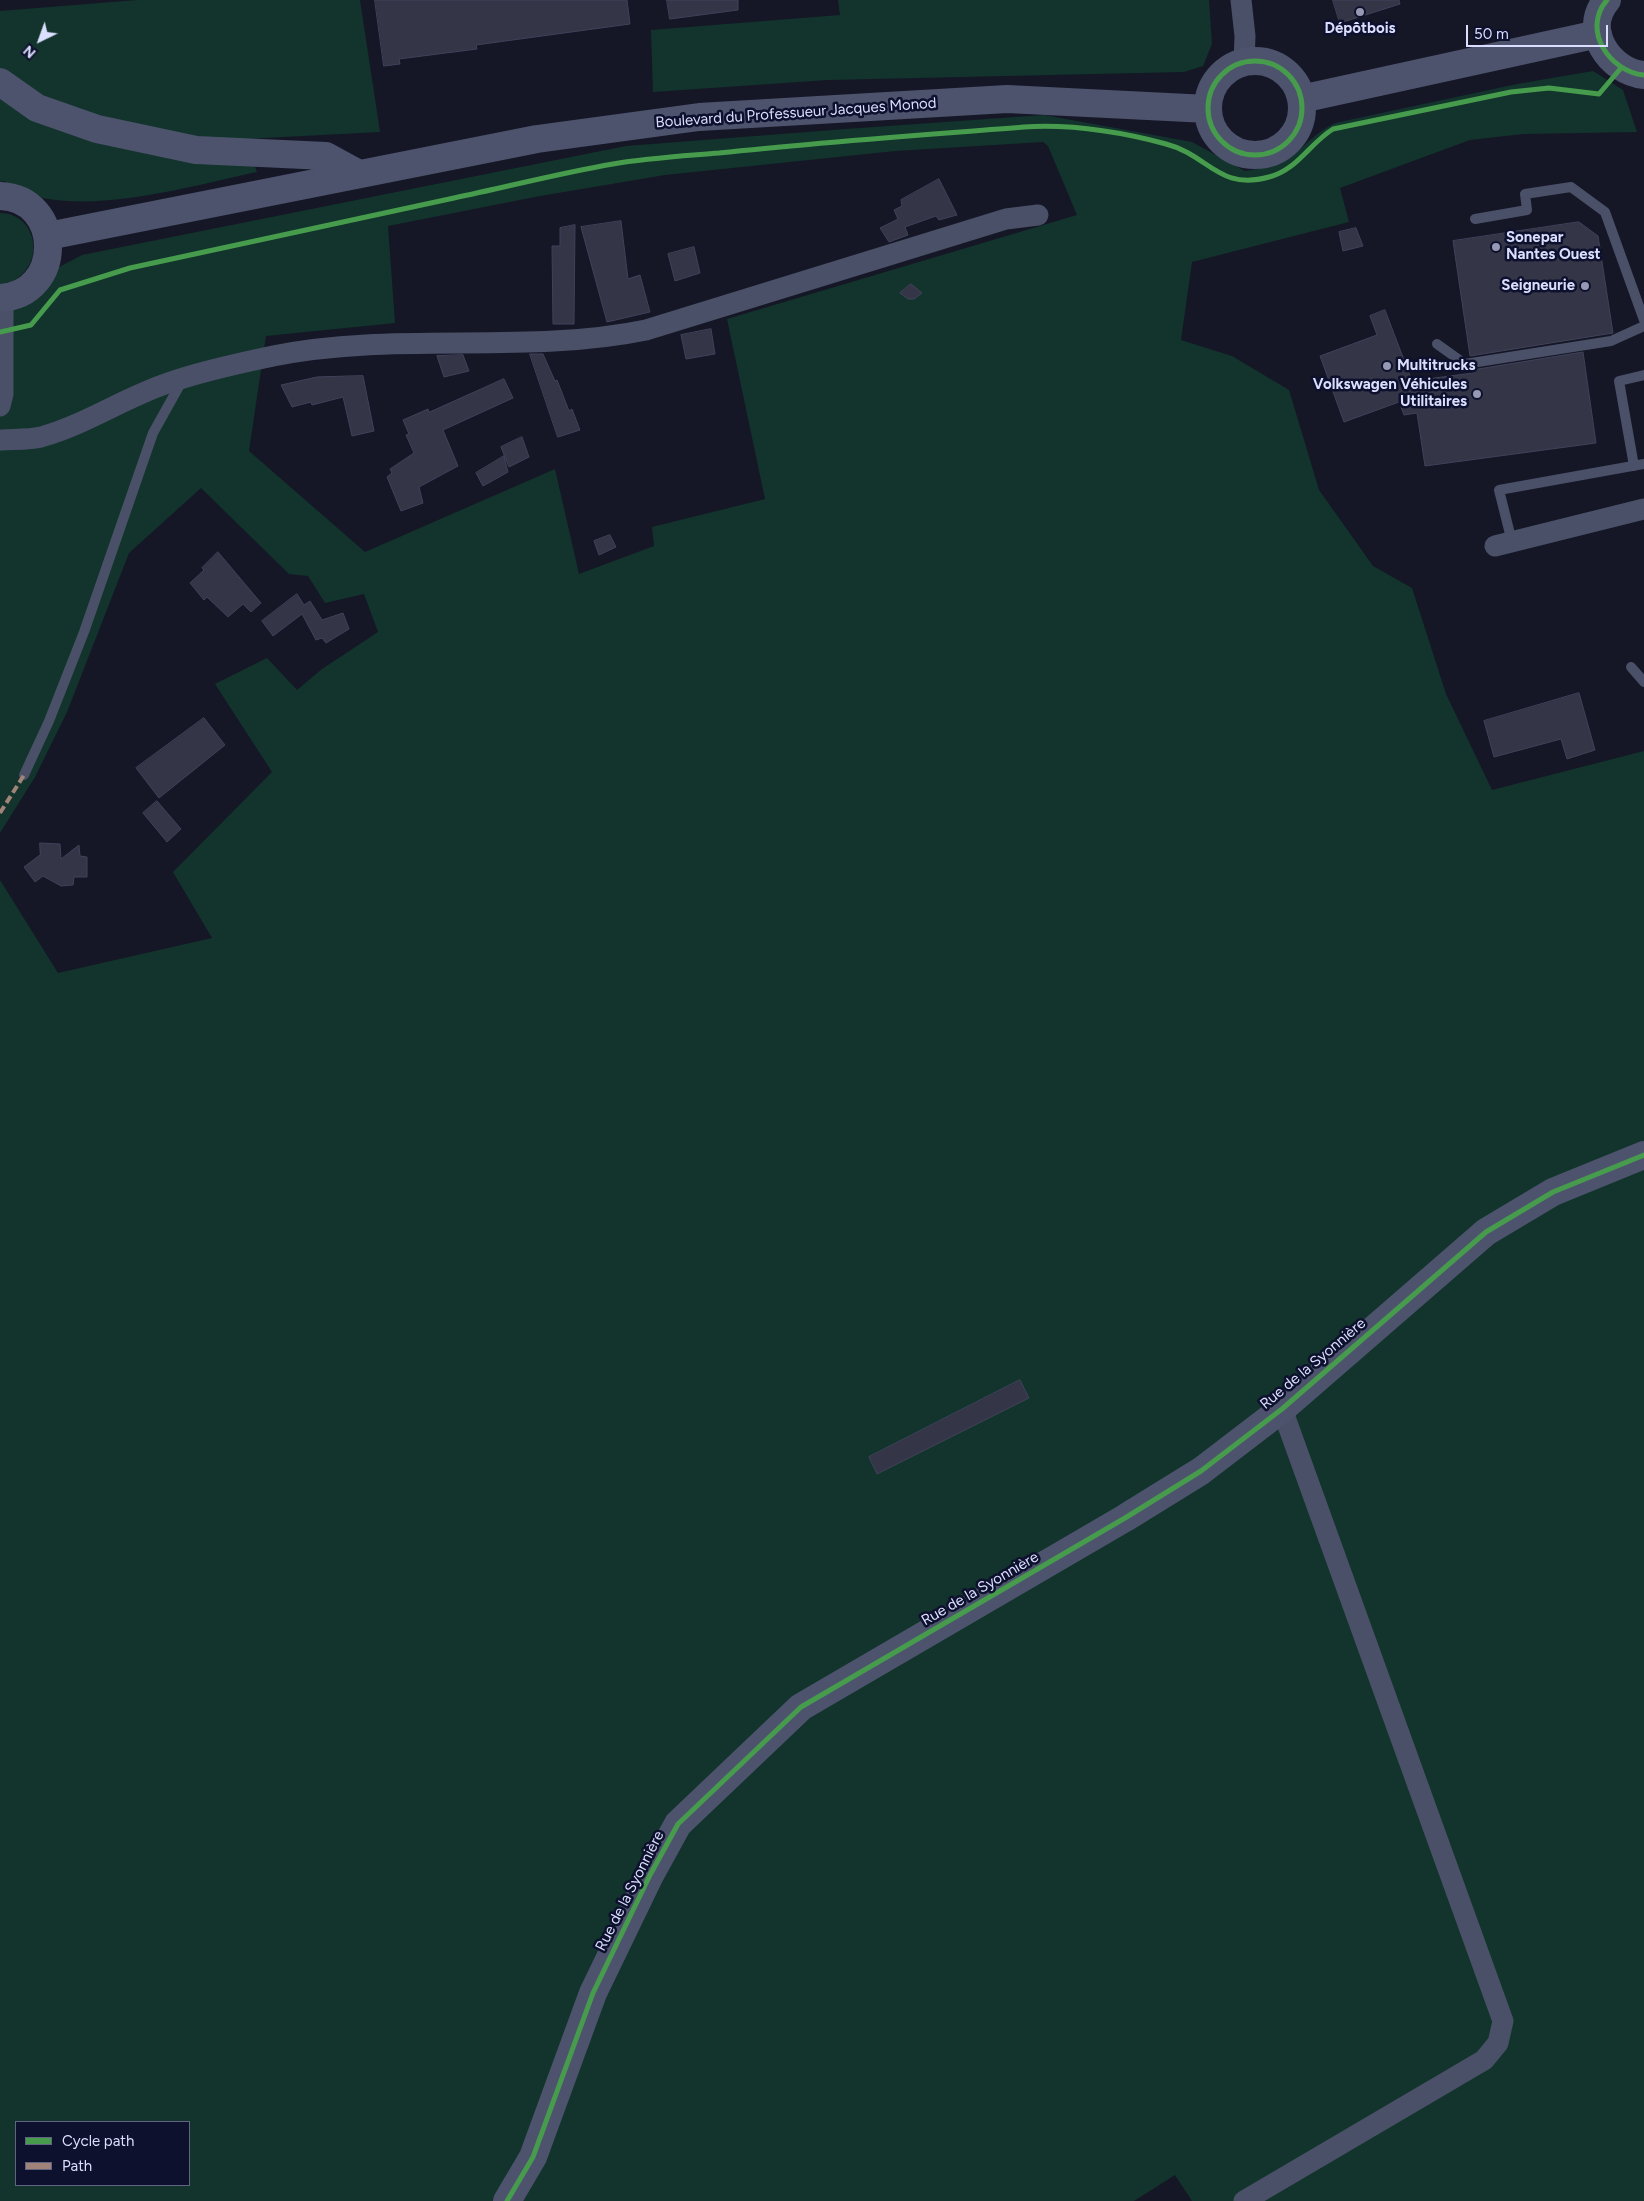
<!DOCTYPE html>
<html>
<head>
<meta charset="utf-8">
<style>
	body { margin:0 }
	#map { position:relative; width:1644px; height:2201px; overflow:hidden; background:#151726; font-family:Figtree,sans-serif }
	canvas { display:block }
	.legend { position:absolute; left:15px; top:2121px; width:175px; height:65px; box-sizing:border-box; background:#0e112d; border:1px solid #606381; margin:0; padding:6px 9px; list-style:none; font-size:15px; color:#dbdfff }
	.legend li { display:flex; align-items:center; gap:10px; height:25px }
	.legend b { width:25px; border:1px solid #606381 }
	.north { position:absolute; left:15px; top:15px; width:50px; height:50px; -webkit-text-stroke:4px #0e112d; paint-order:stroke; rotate:222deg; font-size:14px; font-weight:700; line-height:20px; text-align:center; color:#dbdfff }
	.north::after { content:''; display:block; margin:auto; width:18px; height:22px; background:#dbdfff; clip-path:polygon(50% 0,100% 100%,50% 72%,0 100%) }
	.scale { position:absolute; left:1466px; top:25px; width:142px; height:22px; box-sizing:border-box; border:2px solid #dbdfff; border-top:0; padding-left:6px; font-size:15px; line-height:18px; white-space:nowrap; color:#dbdfff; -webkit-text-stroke:4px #0e112d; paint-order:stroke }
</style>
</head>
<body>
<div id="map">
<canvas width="1644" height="2201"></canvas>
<ul class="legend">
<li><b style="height:6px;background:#469c4c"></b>Cycle path</li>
<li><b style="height:6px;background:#a18479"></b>Path</li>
</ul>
<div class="north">N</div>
<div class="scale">50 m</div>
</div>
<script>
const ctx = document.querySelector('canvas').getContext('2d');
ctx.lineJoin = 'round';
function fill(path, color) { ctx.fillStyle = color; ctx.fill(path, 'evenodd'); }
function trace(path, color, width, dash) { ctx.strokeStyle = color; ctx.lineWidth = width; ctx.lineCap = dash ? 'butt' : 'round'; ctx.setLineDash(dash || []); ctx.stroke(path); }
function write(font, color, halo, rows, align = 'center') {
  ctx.font = font + ' Figtree,sans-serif'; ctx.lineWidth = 5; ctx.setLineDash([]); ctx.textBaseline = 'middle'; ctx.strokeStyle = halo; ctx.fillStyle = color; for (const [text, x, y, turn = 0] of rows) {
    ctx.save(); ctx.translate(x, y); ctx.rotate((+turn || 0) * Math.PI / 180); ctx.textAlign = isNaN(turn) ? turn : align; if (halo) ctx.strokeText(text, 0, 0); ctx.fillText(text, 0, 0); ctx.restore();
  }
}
fill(new Path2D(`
	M137,0H360L380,132L245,139L257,172C191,186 93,215 28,194C20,192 12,185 4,181L0,182V11Z
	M838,0H1209L1212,44L1203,66L1184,72L828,80L653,92L651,30L840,15Z
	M1593,71L1623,90L1637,132L1523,134L1470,140L1340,188L1349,222L1192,262L1181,340L1232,356L1289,390L1319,490L1373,566L1412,588L1446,694L1492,790L1644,751V2201H1192L1175,2175L1134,2201H0V880L58,973L212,938L173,872L272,772L215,684L267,658L297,690L322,669L378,632L364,594L325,603L308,576L289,574L201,488L129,553L67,712L35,777L0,833V298L82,255L626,146L846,129L1044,115L1192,142L1245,171C1262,168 1280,166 1294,154C1308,143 1318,131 1335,123L1517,84ZM1043,142L1048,146L1077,215L727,319L765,499L652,527L654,546L579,574L555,469L365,552L249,451L266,336L395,323L388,226L540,196L665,175L895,151ZM16,2122H189V2185H16Z
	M0,213C40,213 49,274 0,286Z`), '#12342c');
const building = new Path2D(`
	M375,0H627L630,24L476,45L477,49L399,59L400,64L384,66Z
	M667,0H738V10L670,19Z
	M1333,0H1399L1400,4L1340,23Z
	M939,179L957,215L939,220L936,216L905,227L908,235L889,242L880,228L898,219L894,210L902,206L901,200Z
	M621,221L628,279L640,275L650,312L607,322L581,227Z
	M1579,222L1598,236L1613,333L1470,356L1453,241Z
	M575,225L574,324H553L552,246H560V228Z
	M1356,228L1363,246L1343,251L1339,232Z
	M694,247L700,273L675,281L668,254Z
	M911,284L922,293L914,299H908L900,293Z
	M1385,310L1412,381L1473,373L1472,370L1583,352L1596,443L1425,466L1417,413L1404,415L1399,402L1344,422L1320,356L1377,335L1370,316Z
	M711,329L715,354L686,359L681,335Z
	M530,354H543L555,381L557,380L569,411L572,409L580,430L558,437Z
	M463,355L469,371L444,377L437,356Z
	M363,376L374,431L352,436L343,397L312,405L311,402L292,407L281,385L317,377Z
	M504,379L513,398L443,430L458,466L419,487L423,503L401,511L387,477L392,473L390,469L414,453L406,435L409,434L403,420L428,409L429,412Z
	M522,437L529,457L509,467L501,447Z
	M504,456L508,472L483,486L476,473Z
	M610,535L616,547L599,555L594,541Z
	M218,552L261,603L251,612L243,604L228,617L207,597L204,600L190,583L204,570L202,568Z
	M297,594L304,605L310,601L322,620L343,613L349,629L326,643L322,638L316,640L302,614L273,636L262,621Z
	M1579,693L1595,750L1567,759L1561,739L1494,757L1484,721Z
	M204,718L225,745L159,798L136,768Z
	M157,801L181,829L167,842L143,813Z
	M40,843L60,844L61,859L79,845L80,856L87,857V877H74L73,885L61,886L43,876L35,882L24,867L40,855Z
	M1020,1380L1029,1398L877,1474L869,1457Z`);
fill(building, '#343547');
trace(building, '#40425a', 1);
trace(new Path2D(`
	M1475,219L1527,210L1525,194L1571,187L1605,212L1644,320
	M1437,344L1465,364L1611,341L1644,326
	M1634,466L1619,381L1644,375
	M1512,542L1499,490L1644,464
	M1631,667L1644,682
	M24,775L49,721L84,632L153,433L182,381`), '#4a5067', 10);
trace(new Path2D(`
	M1241,0L1245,36L1244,62
	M0,406L3,394V298
	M0,440C13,439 29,440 41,437C88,424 128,395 174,381C206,370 240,363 273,356C395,331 525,355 646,330L1006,219L1038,215
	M1495,546L1644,509
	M1244,2201L1484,2060L1498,2043L1503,2021L1282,1409`), '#4a5067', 21);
trace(new Path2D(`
	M1607,0C1581,30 1610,72 1644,75
	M1208 108a47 47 0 1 1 94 0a47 47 0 1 1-94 0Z
	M0,82L37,108L97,129L196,150L326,156L359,174
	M1301,99L1598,34
	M0,196C64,198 64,295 0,298
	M48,236L537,139L699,117L1007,99L1208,109
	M507,2201L533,2157L593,1993L650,1875L678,1824L801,1707L1125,1518L1201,1471L1282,1409L1486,1232L1553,1192L1644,1155`), '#4d536d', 28);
trace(new Path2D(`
	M0,813L24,775`), '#a18479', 4, [8, 4]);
trace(new Path2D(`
	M1607,0C1581,30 1610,72 1644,75
	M1208 108a47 47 0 1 1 94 0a47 47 0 1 1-94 0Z
	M0,332L31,325L60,290L130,268C238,245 346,221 454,198C507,187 560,173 613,164C648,158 684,156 719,153C820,142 922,135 1024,127C1071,124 1121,132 1166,144C1209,155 1218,191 1269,177C1297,170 1309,144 1333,129L1511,92L1549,88L1599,94L1621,68
	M507,2201L533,2157L593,1993L650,1875L678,1824L801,1707L1125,1518L1201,1471L1282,1409L1486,1232L1553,1192L1644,1155`), '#469c4c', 5);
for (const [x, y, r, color] of [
	[1360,12,5,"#9699b3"],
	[1496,247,5,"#9699b3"],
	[1585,286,5,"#9699b3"],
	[1387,366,5,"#9699b3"],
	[1477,394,5,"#9699b3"]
]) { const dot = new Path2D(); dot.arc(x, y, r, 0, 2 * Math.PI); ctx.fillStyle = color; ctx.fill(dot); trace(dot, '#0e112d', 2); }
write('bold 15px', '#dbdfff', '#0e112d', [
	["Dépôtbois",1360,29,"center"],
	["Sonepar",1506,238],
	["Nantes Ouest",1506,255],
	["Seigneurie",1575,286,"right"],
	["Multitrucks",1397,366],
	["Volkswagen Véhicules",1467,385,"right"],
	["Utilitaires",1467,402,"right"]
], 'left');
write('15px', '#dbdfff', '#0e112d', [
	["Boulevard du Professueur Jacques Monod",796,113,-4],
	["Rue de la Syonnière",1313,1364,-40],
	["Rue de la Syonnière",980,1589,-30],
	["Rue de la Syonnière",630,1891,-63]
]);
</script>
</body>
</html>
